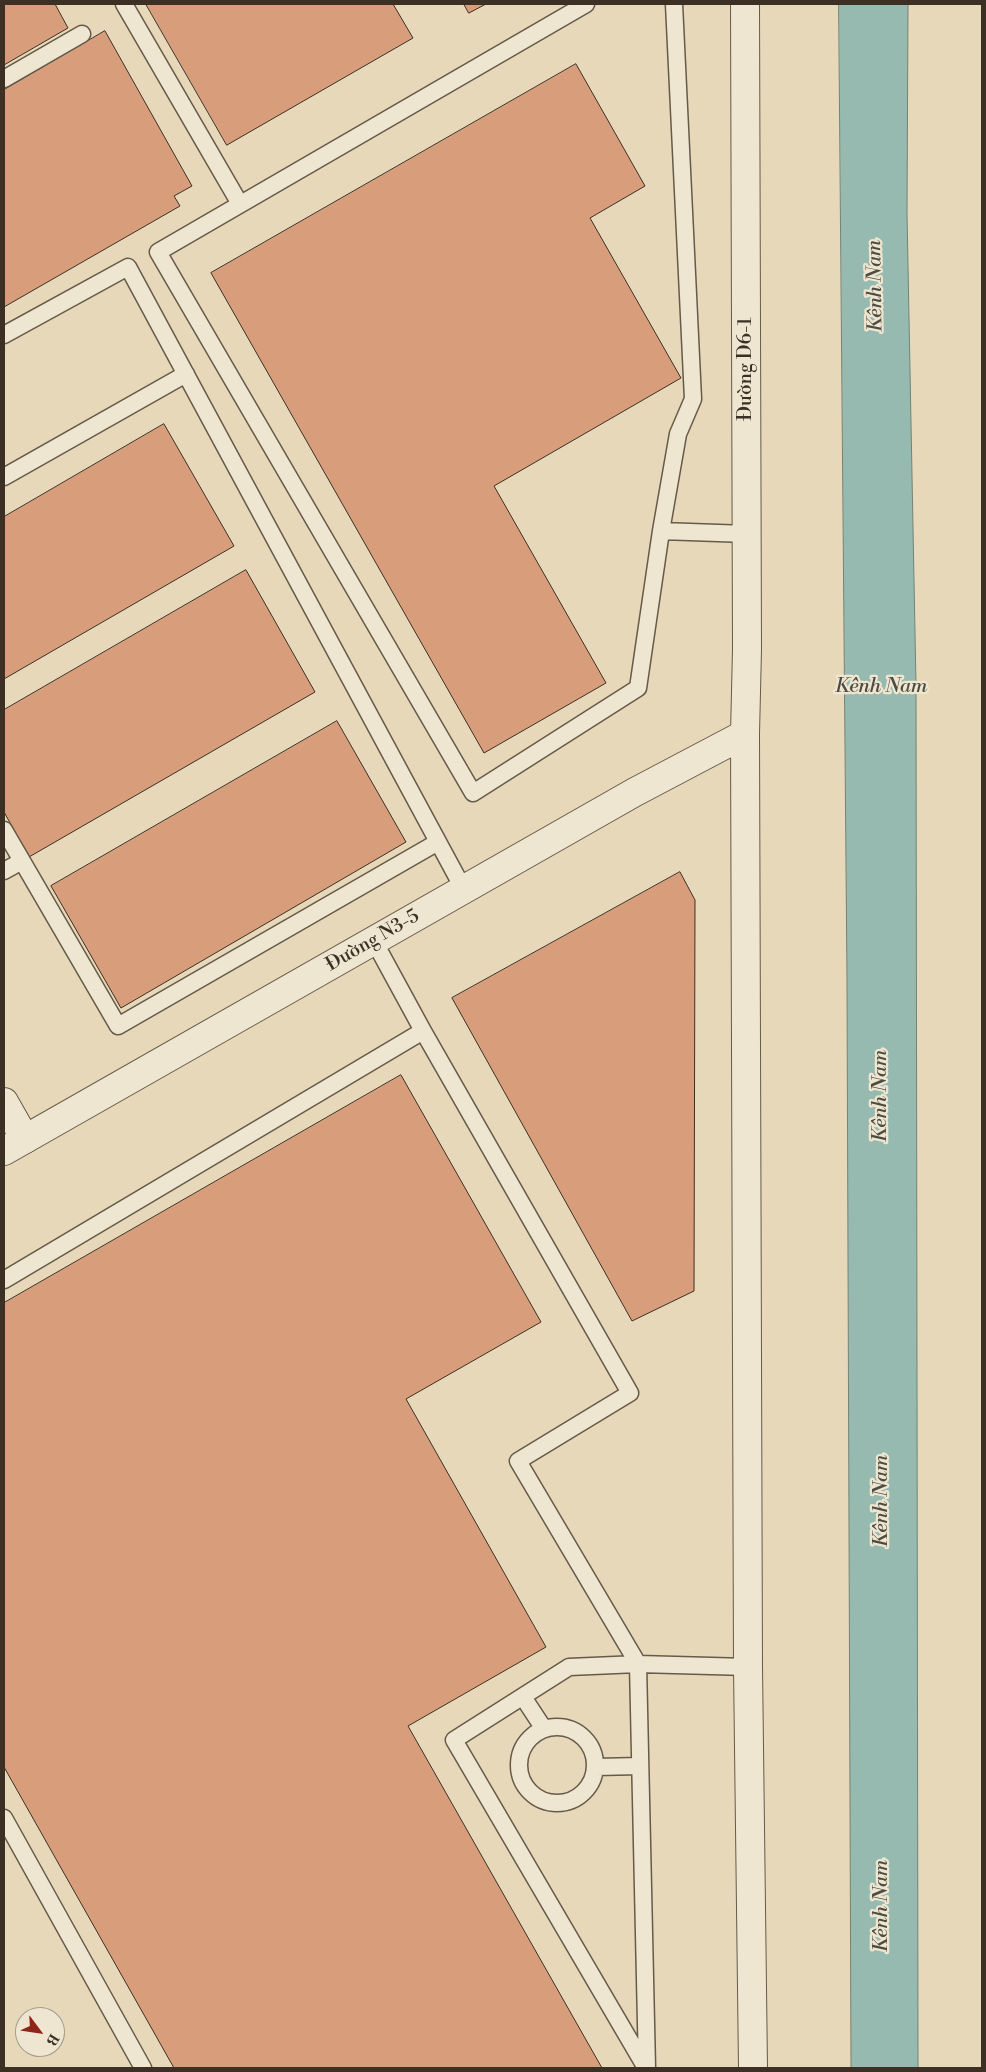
<!DOCTYPE html>
<html>
<head>
<meta charset="utf-8">
<style>
	body { margin:0 }
	#map { position:relative; width:986px; height:2072px; overflow:hidden; background:#e6d8b9; font-family:"Libre Bodoni",serif }
	canvas { display:block }
	.frame { position:absolute; inset:0; border:5px solid #3c3024; pointer-events:none }
	.north { position:absolute; left:15px; top:2007px; width:50px; height:50px; box-sizing:border-box; background:#efe6d2; border:1px solid #a79d8c; border-radius:50%; rotate:121deg; font-size:14px; font-weight:700; line-height:20px; text-align:center; color:#3c3024 }
	.north::after { content:''; display:block; margin:auto; width:18px; height:22px; background:#8f2418; clip-path:polygon(50% 0,100% 100%,50% 72%,0 100%) }
</style>
</head>
<body>
<div id="map">
<canvas width="986" height="2072"></canvas>
<div class="frame"></div>
<div class="north">B</div>
</div>
<script>
const ctx = document.querySelector('canvas').getContext('2d');
ctx.lineJoin = 'round';
function fill(path, color) { ctx.fillStyle = color; ctx.fill(path, 'evenodd'); }
function trace(path, color, width, dash) { ctx.strokeStyle = color; ctx.lineWidth = width; ctx.lineCap = dash ? 'butt' : 'round'; ctx.setLineDash(dash || []); ctx.stroke(path); }
function write(font, color, halo, rows, align = 'center') {
  ctx.font = font + ' "Libre Bodoni",serif'; ctx.lineWidth = 4.5; ctx.setLineDash([]); ctx.textBaseline = 'middle'; ctx.strokeStyle = halo; ctx.fillStyle = color; for (const [text, x, y, turn = 0] of rows) {
    ctx.save(); ctx.translate(x, y); ctx.rotate((+turn || 0) * Math.PI / 180); ctx.textAlign = isNaN(turn) ? turn : align; if (halo) ctx.strokeText(text, 0, 0); ctx.fillText(text, 0, 0); ctx.restore();
  }
}
const water = new Path2D(`
	M839,4H908L907,213L916,685L918,2068H851L847,978Z`);
fill(water, '#96baaf');
trace(water, '#728377', 1);
const building = new Path2D(`
	M4,4H55L68,28L4,65Z
	M146,4H393L413,38L227,145Z
	M464,4H486L469,13Z
	M105,31L192,186L174,196L180,206L4,307V90Z
	M576,64L645,186L590,218L681,378L494,486L606,683L484,753L211,273Z
	M164,424L234,546L4,679V517Z
	M246,570L315,692L29,857L4,812V710Z
	M337,721L406,842L121,1008L51,886Z
	M680,872L695,900L694,1291L632,1321L452,998Z
	M401,1075L541,1322L406,1399L546,1647L408,1726L602,2068H174L4,1767V1303Z`);
fill(building, '#d89e7c');
trace(building, '#3c3024', 1);
const service = new Path2D(`
	M124,4L240,204
	M586,4L158,252L473,793L638,688L661,531L678,434L693,399L674,4
	M4,79L82,34
	M4,335L128,267L464,890
	M4,477L186,374
	M661,531L747,534
	M4,830L118,1026L438,842
	M4,871L22,861
	M374,941L423,1031L630,1393L518,1461L638,1664L647,2068
	M4,1280L423,1031
	M523,1697L544,1729
	M519 1765a38 38 0 1 1 76 0a38 38 0 1 1-76 0Z
	M596,1767L640,1766
	M4,1818L143,2068
	M646,2068L454,1740L569,1667L638,1664L748,1667`);
const minor = new Path2D(`
	M4,1102L25,1139`);
const tertiary = new Path2D(`
	M745,4L747,649L745,734L748,1667L753,2068
	M4,1151L635,792L745,734`);
trace(service, '#665a49', 19);
trace(minor, '#665a49', 30);
trace(tertiary, '#665a49', 30);
trace(service, '#efe6d2', 16);
trace(minor, '#efe6d2', 28);
trace(tertiary, '#efe6d2', 28);
write('19px', '#3c3024', '#efe6d2', [
	["Đường D6-1",746,369,-90],
	["Đường N3-5",373,941,-30]
]);
write('italic 20px', '#4e4c40', '#efe6d2', [
	["Kênh Nam",876,286,-91],
	["Kênh Nam",881,687],
	["Kênh Nam",881,1096,-90],
	["Kênh Nam",882,1501,-90],
	["Kênh Nam",882,1906,-90]
]);
</script>
</body>
</html>
